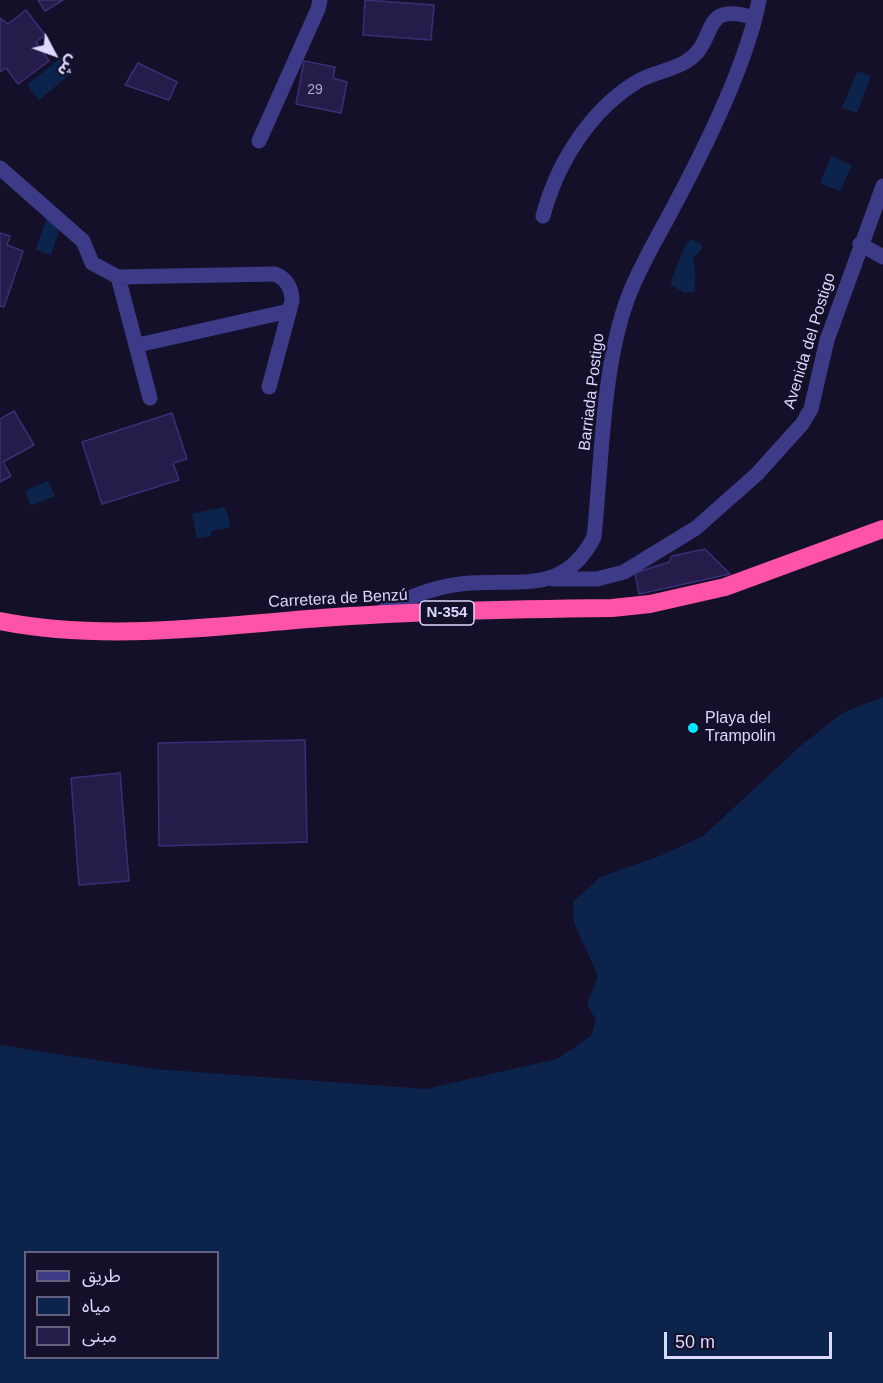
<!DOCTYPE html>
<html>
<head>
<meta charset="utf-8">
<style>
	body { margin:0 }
	#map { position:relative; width:883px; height:1383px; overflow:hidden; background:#141029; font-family:Helvetica,"Noto Sans Arabic",sans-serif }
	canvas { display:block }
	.legend { position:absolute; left:24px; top:1251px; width:195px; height:108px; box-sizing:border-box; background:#141029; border:2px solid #64607f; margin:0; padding:8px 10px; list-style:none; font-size:18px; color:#dcd8ff }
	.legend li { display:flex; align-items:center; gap:12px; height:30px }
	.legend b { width:30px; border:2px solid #64607f }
	.north { position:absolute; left:24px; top:24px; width:60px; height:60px; -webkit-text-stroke:4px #141029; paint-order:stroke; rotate:131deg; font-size:16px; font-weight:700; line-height:24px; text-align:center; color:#dcd8ff }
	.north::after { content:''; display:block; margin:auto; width:21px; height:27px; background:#dcd8ff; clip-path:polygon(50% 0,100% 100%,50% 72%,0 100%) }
	.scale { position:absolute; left:664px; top:1332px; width:168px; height:27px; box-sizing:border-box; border:3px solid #dcd8ff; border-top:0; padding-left:8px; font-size:18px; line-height:21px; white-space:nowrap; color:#dcd8ff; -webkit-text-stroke:4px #141029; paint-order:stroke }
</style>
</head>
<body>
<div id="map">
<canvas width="883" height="1383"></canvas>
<ul class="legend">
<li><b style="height:8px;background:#3d3b88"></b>طريق</li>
<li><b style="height:16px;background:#0c244c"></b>مياه</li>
<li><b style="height:16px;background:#251c4a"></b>مبنى</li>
</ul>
<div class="north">ش</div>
<div class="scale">50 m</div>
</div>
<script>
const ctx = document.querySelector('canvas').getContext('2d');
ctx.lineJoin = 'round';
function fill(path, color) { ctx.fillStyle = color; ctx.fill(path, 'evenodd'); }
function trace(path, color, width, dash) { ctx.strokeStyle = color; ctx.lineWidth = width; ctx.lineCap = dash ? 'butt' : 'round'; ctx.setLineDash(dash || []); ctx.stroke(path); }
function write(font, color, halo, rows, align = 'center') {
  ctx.font = font + ' Helvetica,sans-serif'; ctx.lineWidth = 4.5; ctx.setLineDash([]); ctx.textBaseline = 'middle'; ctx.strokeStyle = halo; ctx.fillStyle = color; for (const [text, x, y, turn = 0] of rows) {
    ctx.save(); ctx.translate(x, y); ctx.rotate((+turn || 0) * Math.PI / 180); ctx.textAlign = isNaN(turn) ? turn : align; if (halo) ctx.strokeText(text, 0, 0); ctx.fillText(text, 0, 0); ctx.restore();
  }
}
fill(new Path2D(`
	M63,56L74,71L39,100L27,85Z
	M857,71L871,76L857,113L842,108Z
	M831,156L852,165L840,191L820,183Z
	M48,214L63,220L51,255L36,250Z
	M690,239L701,244L702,248L693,259C696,270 695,280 695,291L684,293L670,284L683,250Z
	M48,481L55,496L31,506L25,491Z
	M225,507L231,527L211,531V536L197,539L192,514Z
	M883,697V1383H0V998L419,1040L587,1004L598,976L574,923L573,902L600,877L660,856L703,836L804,743L844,712ZM26,1252H218V1358H26Z`), '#0c244c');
fill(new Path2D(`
	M0,998L419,1040L587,1004L596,1020L591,1036L557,1059L426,1089L154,1069L0,1045Z`), '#141029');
const building = new Path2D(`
	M38,0H63L45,11Z
	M365,0L434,5L431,40L363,35Z
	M26,10L45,35L36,42L49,61L18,84L6,68L0,72V18L8,24Z
	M304,61L335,67L333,78L347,82L341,113L296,104Z
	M138,63L177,82L169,100L125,85Z
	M0,233L10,236L7,245L23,251L4,307L0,306Z
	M14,411L34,445L3,462L11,476L0,482V419Z
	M172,413L187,459L173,463L179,480L102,504L82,442Z
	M705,549L730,574L639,594L635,573L669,562L672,556Z
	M305,740L307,842L159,846L158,743Z
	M120,773L129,881L79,885L71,778Z`);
fill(building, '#251c4a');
trace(building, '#3c2e76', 1.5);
trace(new Path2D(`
	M259,141L318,9L320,0
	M0,168L83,241L92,263L118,277L275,274C287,279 292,288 292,301L269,387
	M543,216C557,163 591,108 640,80C655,72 673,70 687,61C719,41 698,0 755,18
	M860,244L883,257
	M118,277L150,398
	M138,345L289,311
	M553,579H597L624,572L696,528L757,474L802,424L811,409L827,340L883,186
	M378,614C403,599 430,588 460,584C515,577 563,598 594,537C602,462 602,364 629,295C641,264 659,235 674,206C705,148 747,64 759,0`), '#3d3b88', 15);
trace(new Path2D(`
	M0,621C106,642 215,626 321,618C418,611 516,609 612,608L650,604L725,587L883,529`), '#ff53a7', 18);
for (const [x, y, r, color] of [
	[693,728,6,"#04e8ff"]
]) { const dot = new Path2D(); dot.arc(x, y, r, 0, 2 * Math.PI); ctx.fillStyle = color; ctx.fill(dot); trace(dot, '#141029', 2); }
write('14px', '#aea9d2', null, [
	["29",315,90]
]);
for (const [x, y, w] of [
	[447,613,54]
]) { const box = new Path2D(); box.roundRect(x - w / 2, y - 12, w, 24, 4.5); ctx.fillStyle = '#141029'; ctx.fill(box); trace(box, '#dcd8ff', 1.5); }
write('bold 15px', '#dcd8ff', null, [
	["N-354",447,613]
]);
write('16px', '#dcd8ff', '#141029', [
	["Avenida del Postigo",810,341,-73],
	["Barriada Postigo",592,392,-83],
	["Carretera de Benzú",338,599,-3]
]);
write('16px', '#dcd8ff', '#141029', [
	["Playa del",705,719],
	["Trampolin",705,737]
], 'left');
</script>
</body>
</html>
